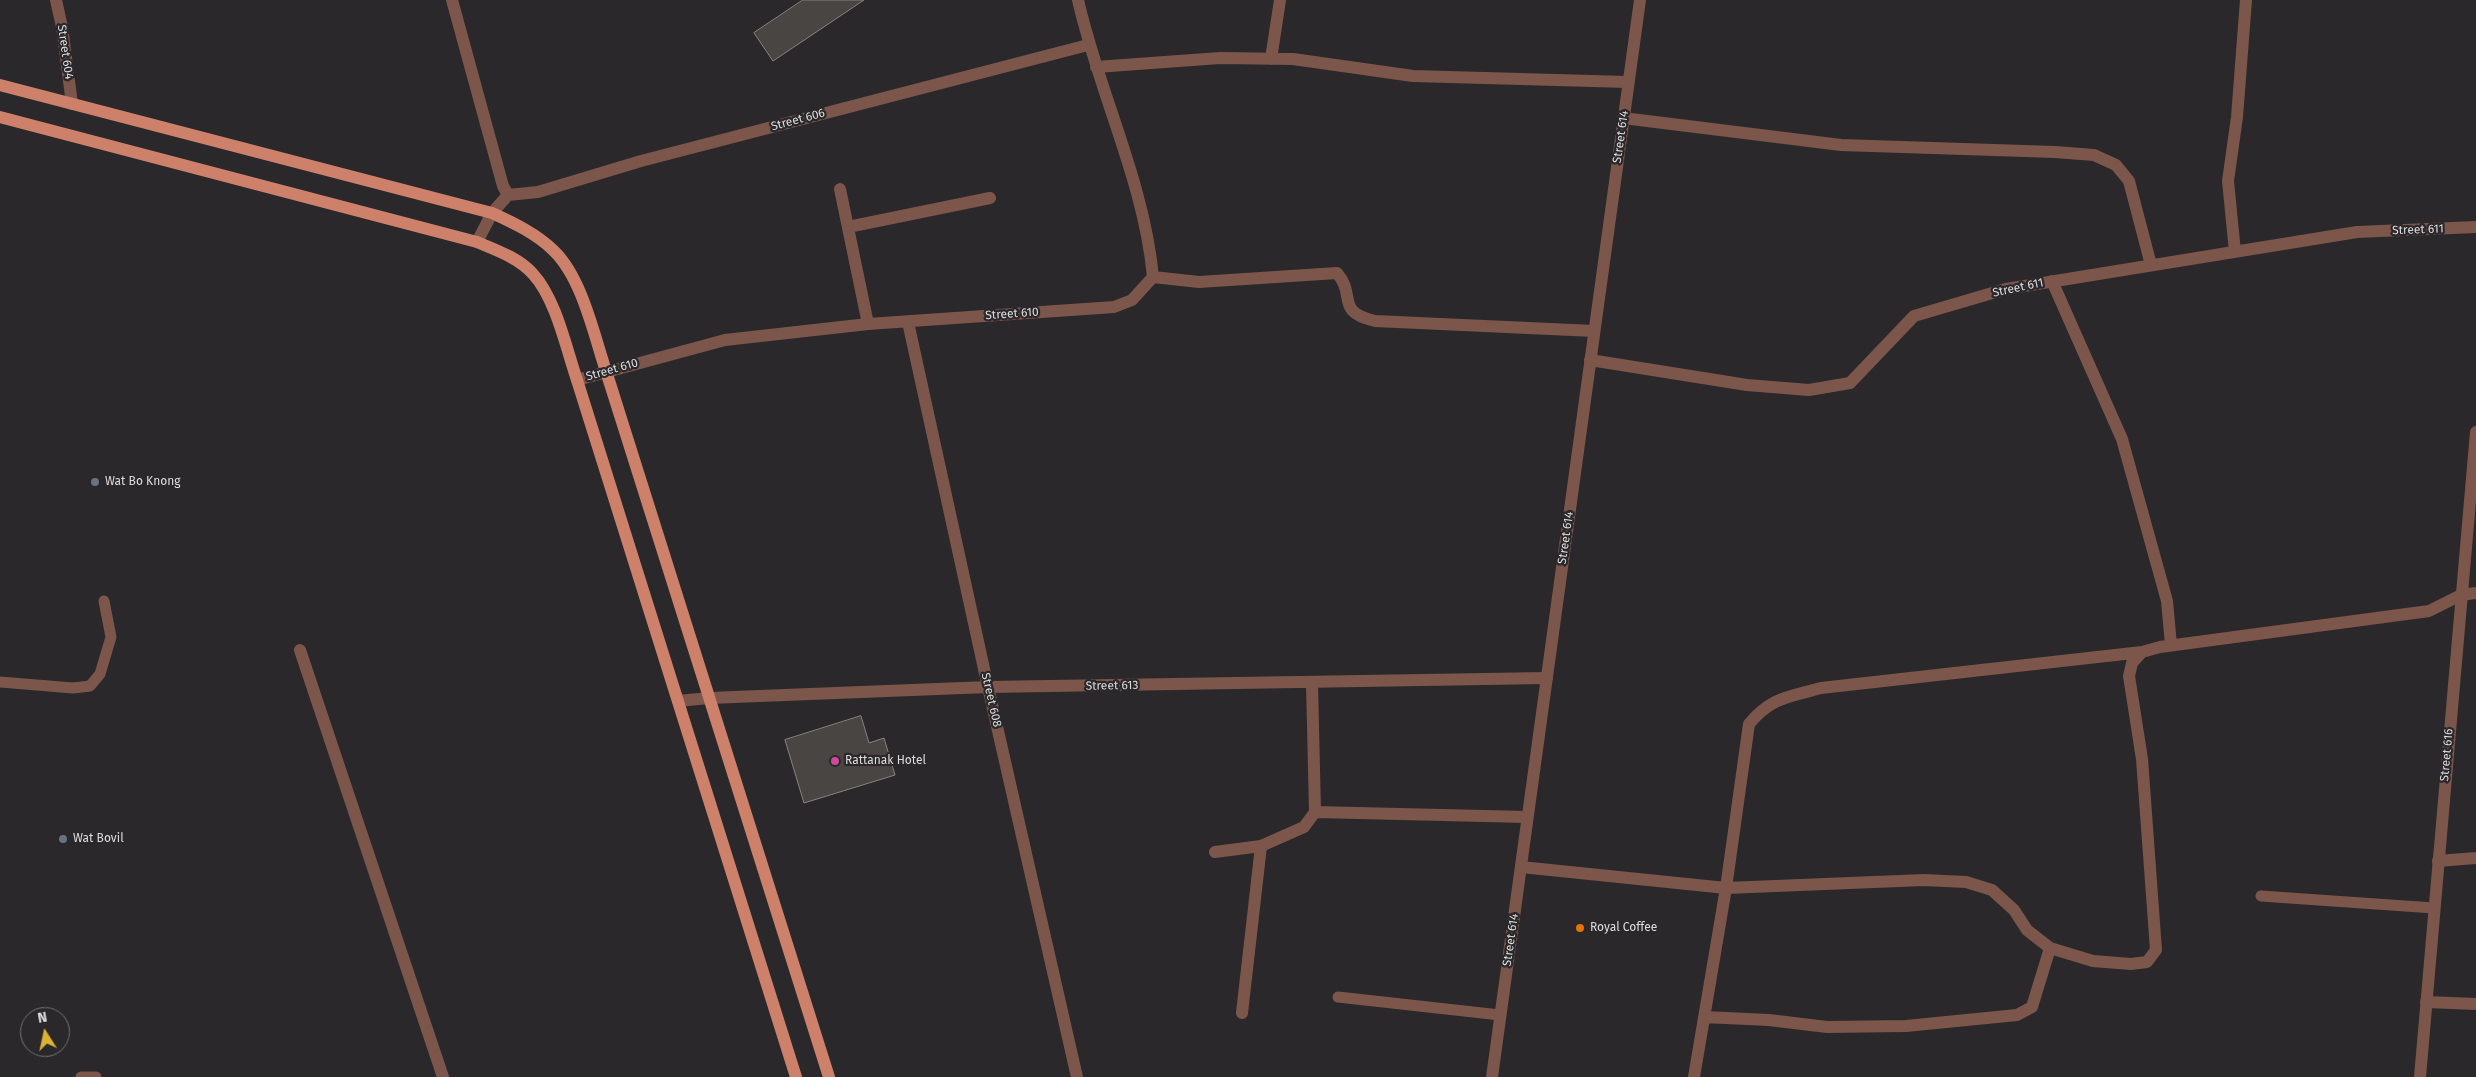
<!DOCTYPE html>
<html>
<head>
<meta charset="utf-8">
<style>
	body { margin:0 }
	#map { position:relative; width:2476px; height:1077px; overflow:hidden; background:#2a282a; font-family:"Fira Sans",sans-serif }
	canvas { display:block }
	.north { position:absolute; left:20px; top:1007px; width:50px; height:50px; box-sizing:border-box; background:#2a282a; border:1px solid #727071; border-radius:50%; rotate:350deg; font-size:14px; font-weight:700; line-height:20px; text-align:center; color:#dddbdc }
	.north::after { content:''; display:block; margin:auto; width:18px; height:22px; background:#dcb233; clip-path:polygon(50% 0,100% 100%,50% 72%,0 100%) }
</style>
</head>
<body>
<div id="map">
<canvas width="2476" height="1077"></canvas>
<div class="north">N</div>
</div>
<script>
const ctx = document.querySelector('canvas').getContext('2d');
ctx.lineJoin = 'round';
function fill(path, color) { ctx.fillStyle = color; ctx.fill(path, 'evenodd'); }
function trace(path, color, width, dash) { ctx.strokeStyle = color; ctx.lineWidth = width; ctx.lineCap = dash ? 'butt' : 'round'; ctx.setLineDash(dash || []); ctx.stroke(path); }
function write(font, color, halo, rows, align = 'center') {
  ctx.font = font + ' "Fira Sans",sans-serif'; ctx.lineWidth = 4.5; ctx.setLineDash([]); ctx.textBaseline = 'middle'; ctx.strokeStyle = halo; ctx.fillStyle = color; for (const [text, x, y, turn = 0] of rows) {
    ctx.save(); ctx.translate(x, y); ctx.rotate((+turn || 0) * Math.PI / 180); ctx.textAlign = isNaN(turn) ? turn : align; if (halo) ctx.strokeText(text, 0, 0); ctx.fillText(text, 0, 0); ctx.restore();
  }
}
const building = new Path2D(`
	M803,0H864L773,61L754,33Z
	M861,716L869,743L884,738L895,775L804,803L785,740Z`);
fill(building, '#494543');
trace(building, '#878381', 1);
trace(new Path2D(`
	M0,682L73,688L90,686L100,674L111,637L104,601
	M2261,896L2434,908
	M1338,997L1500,1015
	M81,1077H96`), '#7c564b', 11);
trace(new Path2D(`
	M56,0L62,27L72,104
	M452,0L503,186L508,195L492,213L477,242
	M1271,59L1280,0
	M1096,67L1220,58L1293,59L1413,76L1628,82
	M1623,118L1841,145L2055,152L2094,155L2116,165L2129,181L2151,265
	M840,189L868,324
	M508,195L538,192L641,161L1088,45
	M848,227L990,198
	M2235,252L2228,181L2237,117L2246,0
	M1153,277L1199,282L1337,273C1357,296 1334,311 1375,321L1594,331
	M2052,281L2122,439L2167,601L2171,645
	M908,322L988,687L1077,1077
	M1590,360L1747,385L1809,390L1850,383L1914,316L2006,289L2357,232L2476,227
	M577,380L725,340L868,324L1114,307L1132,300L1153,277C1144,181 1099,93 1078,0
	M300,650L443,1077
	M1312,683L1315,812
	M678,701L709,698L988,687L1547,678
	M1215,852L1261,846L1304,827L1315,812L1527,817
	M2438,861L2476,858
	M1521,867L1726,888L1924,880L1966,882L1992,890L2014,910L2027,930L2050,948L2093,961L2131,964L2147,962L2156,950L2142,759L2129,676L2132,663L2142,652L2160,647L2429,611L2461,595L2476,593
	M2426,1002L2476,1004
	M1242,1013L1261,846
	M1704,1017L1769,1020L1827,1027L1906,1026L2017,1015L2032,1007L2050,948
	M1694,1077L1726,888L1749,724C1771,697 1789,697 1821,688L2142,652`), '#7c564b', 12);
trace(new Path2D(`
	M1492,1077L1640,0
	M2420,1077L2476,432`), '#7c564b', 12);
trace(new Path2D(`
	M0,85L492,213C514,223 537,234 554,251C582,278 594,335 606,371L829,1077
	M0,117L477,242C496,250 519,258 533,274C556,299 566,348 577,380L796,1077`), '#cd816b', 12);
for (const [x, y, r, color] of [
	[95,482,5,"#6b7280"],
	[835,761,5,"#d1479c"],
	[63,839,5,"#6b7280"],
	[1580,928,5,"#e8710a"]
]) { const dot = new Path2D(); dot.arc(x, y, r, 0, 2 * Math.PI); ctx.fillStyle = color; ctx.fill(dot); trace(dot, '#2a282a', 2); }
write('12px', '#dddbdc', '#2a282a', [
	["Street 604",65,52,82],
	["Street 606",798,120,-15],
	["Street 614",1621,137,-82],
	["Street 611",2418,230,-2],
	["Street 611",2018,288,-12],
	["Street 610",1012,314,-4],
	["Street 610",612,370,-16],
	["Street 614",1566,538,-82],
	["Street 613",1112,686,-1],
	["Street 608",991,700,77],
	["Street 616",2447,755,-85],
	["Street 614",1511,940,-82]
]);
write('12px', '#dddbdc', '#2a282a', [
	["Wat Bo Knong",105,482],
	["Rattanak Hotel",845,761],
	["Wat Bovil",73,839],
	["Royal Coffee",1590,928]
], 'left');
</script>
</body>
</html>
